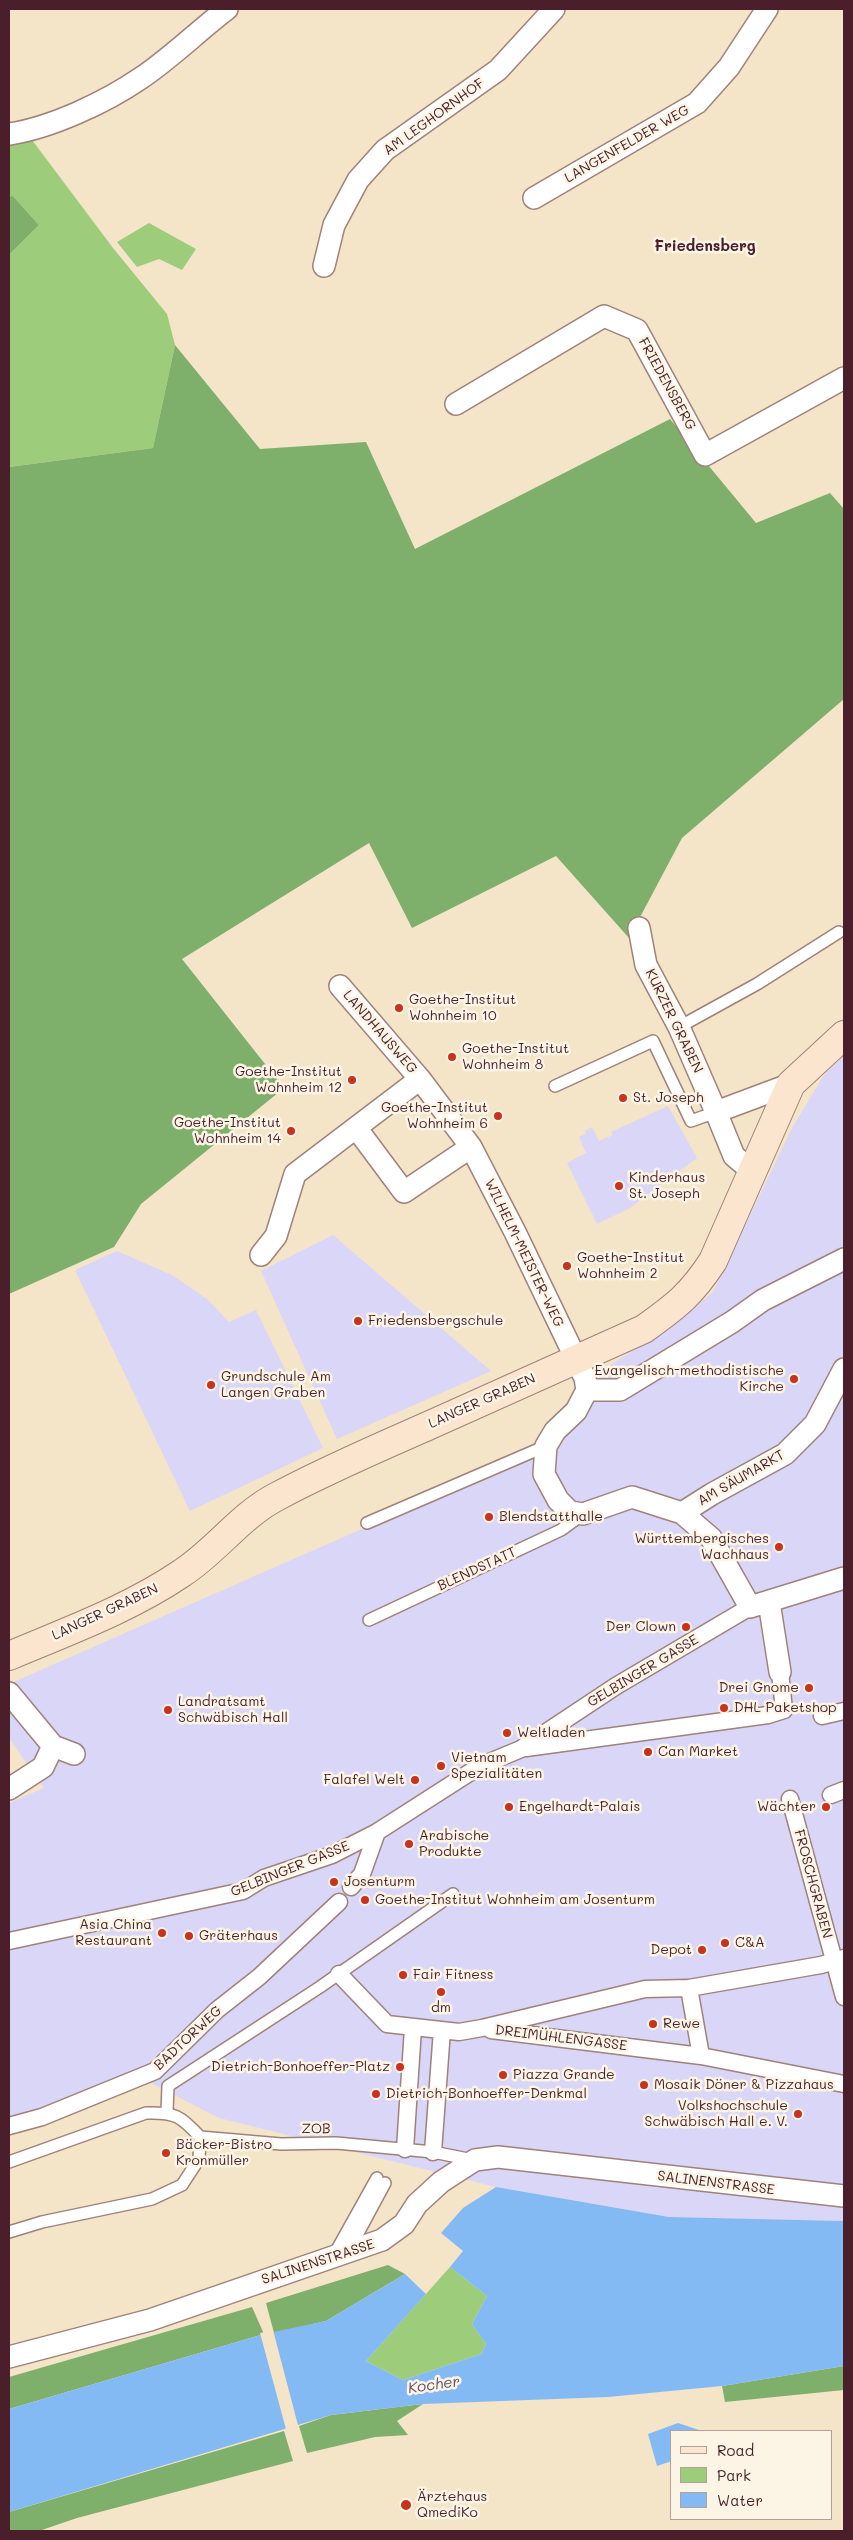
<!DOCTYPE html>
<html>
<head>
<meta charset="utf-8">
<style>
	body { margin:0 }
	#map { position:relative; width:853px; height:2540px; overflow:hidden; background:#f4e4c8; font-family:Mali,sans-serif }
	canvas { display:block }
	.frame { position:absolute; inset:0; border:10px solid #4a1f2b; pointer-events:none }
	.legend { position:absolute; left:670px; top:2430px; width:162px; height:90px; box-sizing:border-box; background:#fcf5e5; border:1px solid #b59f9b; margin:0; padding:6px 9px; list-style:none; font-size:15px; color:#4a1f2b }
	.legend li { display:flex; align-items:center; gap:10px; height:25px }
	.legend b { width:25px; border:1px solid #b59f9b }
</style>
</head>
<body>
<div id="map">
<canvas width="853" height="2540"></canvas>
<div class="frame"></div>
<ul class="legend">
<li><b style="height:6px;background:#fbe5cf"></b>Road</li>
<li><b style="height:14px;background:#9dcc7b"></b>Park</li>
<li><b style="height:14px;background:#84baf3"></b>Water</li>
</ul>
</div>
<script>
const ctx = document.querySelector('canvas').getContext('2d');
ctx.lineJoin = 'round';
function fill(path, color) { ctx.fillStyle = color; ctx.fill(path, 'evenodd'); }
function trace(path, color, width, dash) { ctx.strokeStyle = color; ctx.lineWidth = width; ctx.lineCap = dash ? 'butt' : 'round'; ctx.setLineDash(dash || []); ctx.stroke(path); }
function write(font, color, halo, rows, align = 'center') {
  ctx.font = font + ' Mali,sans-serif'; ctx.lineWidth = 5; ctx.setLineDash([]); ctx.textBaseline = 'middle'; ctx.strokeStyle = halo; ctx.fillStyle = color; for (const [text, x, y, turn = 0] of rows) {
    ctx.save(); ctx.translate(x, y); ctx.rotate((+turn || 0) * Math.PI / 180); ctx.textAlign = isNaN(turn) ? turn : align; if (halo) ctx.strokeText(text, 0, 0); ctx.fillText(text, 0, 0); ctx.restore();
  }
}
fill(new Path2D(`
	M844,1056V2221L669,2217L496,2187L219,2118L151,2083L9,2131V1803L44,1788L9,1738V1684L535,1453L572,1403L612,1364L676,1323L713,1292L793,1126L826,1072Z
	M668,1106L697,1158L630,1208L597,1224L567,1163L586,1153L579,1137L586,1134L585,1131L592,1127L599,1141L613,1135L611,1132Z
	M333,1235L491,1371L337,1439L261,1271Z
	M117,1251L172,1275L207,1299L229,1322L256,1310L323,1448L190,1511L75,1270Z`), '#d9d6f7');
fill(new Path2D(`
	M26,132L113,248L167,314L175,345L153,448L9,467V255L39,225L12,195L9,198V134Z
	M149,223L196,249L182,270L159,259L137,267L117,242Z
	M450,2267L487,2296L472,2324L486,2344L481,2354L403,2380L366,2361Z`), '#9dcc7b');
fill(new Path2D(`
	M12,195L39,225L9,255V198Z
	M175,345L260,449L366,442L415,549L670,419L756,523L830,493L844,509V699L682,838L629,938L556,856L412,928L369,843L182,959L284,1088L141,1204L114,1247L9,1294V467L153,448Z
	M388,2265L405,2274L326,2321L274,2333L266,2303Z
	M252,2307L264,2334L9,2409V2377Z
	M844,2366V2390L725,2402L722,2386Z
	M423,2404L397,2421L408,2435L375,2437L307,2453L299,2426L331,2415Z
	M284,2431L293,2461L77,2518L39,2531H9V2512Z`), '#7eb06b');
fill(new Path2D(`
	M496,2187L669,2217L844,2221V2366L722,2386L608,2397L423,2404L331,2415L9,2512V2409L264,2334L326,2321L405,2274L426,2294L366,2361L403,2380L481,2354L486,2344L472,2324L487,2296L450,2267L463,2251L441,2233L463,2208Z
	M678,2423L702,2431H672V2461L657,2466L648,2434Z`), '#84baf3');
fill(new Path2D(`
	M273,2330L299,2429L287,2433L260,2333Z`), '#f4e4c8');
const service = new Path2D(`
	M679,1027L757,984L839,932
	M555,1086L653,1041L691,1121L716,1112
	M367,1523L546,1446
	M369,1620L561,1530L583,1514
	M167,2112L168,2086L320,1987L453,1894
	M9,2162L146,2113C175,2112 181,2116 200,2137L281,2144L336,2143L369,2146L433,2152L473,2160
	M9,2232L42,2222L152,2199L182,2185L199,2159L200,2137
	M348,2252L385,2183
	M334,2255L377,2178`);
const pedestrian = new Path2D(`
	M822,1716L844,1711
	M526,1748L768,1715L784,1710L780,1672
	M831,1795L844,1790
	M790,1799L844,1997
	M351,1887L362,1874L377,1832
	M9,1941L243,1891L264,1878L332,1855L377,1832L480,1766L521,1749L616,1686L750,1607
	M339,1974L387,2024L459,2032L482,2028L645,1989L689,1988L821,1965L844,1958
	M689,1988L701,2056
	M491,2030L701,2056L844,2084
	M9,2126L42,2117L155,2071L217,2010L259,1977L339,1902
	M405,2149L413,2028
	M433,2152L442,2030`);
const minor = new Path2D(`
	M9,134C51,128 106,102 141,78C171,58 198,31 227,9
	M534,198L697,103L729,67L767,9
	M324,266L334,225L358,180L385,150L498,70L554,9
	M456,404L604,316L637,330L705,455L844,378
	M639,928L646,965L679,1027L716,1112L791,1084
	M340,986L420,1079
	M716,1112L734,1156L752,1171
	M357,1129L404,1192L471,1147
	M261,1255L276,1236L295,1174L420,1079L471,1147L515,1232L576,1359L585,1378L587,1390
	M844,1369L815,1424L785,1454L712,1494L682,1513L711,1538L750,1607L844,1578
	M587,1390H620L732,1322L763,1300L844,1259
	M587,1390L576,1411L555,1431L546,1446L544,1474L558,1500L570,1512L583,1514L632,1497L682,1513
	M769,1602L780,1672
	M9,1693L53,1746L74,1754
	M9,1789L43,1767L53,1746
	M9,2357L150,2320L382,2240L404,2224L417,2204L441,2182L475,2160L498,2157L844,2196`);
const secondary = new Path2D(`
	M9,1656C68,1631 129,1609 182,1573C216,1551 240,1516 276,1497C326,1470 378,1448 430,1425C501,1393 573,1361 644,1329C676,1306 691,1295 713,1261L791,1084L844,1035`);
trace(service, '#9f827a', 14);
trace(pedestrian, '#9f827a', 19);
trace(minor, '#9f827a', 24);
trace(secondary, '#9f827a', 30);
trace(service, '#fff', 11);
trace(pedestrian, '#fff', 16);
trace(minor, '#fff', 21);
trace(secondary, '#fbe5cf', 28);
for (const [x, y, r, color] of [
	[399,1008,5,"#c8321e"],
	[452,1057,5,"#c8321e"],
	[352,1080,5,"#c8321e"],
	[623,1098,5,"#c8321e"],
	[498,1116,5,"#c8321e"],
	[291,1131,5,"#c8321e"],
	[619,1186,5,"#c8321e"],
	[567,1266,5,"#c8321e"],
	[358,1321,5,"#c8321e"],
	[794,1379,5,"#c8321e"],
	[211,1385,5,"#c8321e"],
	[489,1517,5,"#c8321e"],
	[779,1547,5,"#c8321e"],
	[686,1627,5,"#c8321e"],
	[809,1688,5,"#c8321e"],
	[724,1708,5,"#c8321e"],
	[168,1710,5,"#c8321e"],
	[507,1733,5,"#c8321e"],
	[648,1752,5,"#c8321e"],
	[441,1766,5,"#c8321e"],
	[415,1780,5,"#c8321e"],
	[509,1807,5,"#c8321e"],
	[826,1807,5,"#c8321e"],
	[409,1844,5,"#c8321e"],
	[334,1882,5,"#c8321e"],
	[365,1900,5,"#c8321e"],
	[162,1933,5,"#c8321e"],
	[189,1936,5,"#c8321e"],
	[725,1943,5,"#c8321e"],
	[702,1950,5,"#c8321e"],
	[403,1975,5,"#c8321e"],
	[441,1992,5,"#c8321e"],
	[653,2024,5,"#c8321e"],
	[400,2067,5,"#c8321e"],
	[503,2075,5,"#c8321e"],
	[644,2085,5,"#c8321e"],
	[376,2094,5,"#c8321e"],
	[798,2114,5,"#c8321e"],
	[166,2153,5,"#c8321e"],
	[406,2505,6,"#c8321e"]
]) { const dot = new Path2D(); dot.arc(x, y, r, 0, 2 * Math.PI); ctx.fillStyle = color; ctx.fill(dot); trace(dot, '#fcf5e5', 2); }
write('14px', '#4a1f2b', '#fcf5e5', [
	["AM LEGHORNHOF",434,117,-36],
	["LANGENFELDER WEG",627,144,-30],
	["FRIEDENSBERG",667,384,61],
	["KURZER GRABEN",674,1021,64],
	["LANDHAUSWEG",380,1032,49],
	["WILHELM-MEISTER-WEG",524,1253,64],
	["LANGER GRABEN",482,1401,-24],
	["AM SÄUMARKT",741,1478,-30],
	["BLENDSTATT",477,1569,-25],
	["LANGER GRABEN",105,1612,-25],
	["GELBINGER GASSE",643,1671,-31],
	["GELBINGER GASSE",290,1869,-22],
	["FROSCHGRABEN",813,1884,75],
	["BADTORWEG",188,2038,-43],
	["DREIMÜHLENGASSE",561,2038,7],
	["ZOB",316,2129,-1],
	["SALINENSTRASSE",716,2183,7],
	["SALINENSTRASSE",318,2262,-18]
]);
write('14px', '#4a1f2b', '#fcf5e5', [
	["Goethe-Institut",409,1000],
	["Wohnheim 10",409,1016],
	["Goethe-Institut",462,1049],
	["Wohnheim 8",462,1065],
	["Goethe-Institut",342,1072,"right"],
	["Wohnheim 12",342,1088,"right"],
	["St. Joseph",633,1098],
	["Goethe-Institut",488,1108,"right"],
	["Wohnheim 6",488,1124,"right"],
	["Goethe-Institut",281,1123,"right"],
	["Wohnheim 14",281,1139,"right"],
	["Kinderhaus",629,1178],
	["St. Joseph",629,1194],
	["Goethe-Institut",577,1258],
	["Wohnheim 2",577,1274],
	["Friedensbergschule",368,1321],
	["Evangelisch-methodistische",784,1371,"right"],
	["Kirche",784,1387,"right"],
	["Grundschule Am",221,1377],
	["Langen Graben",221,1393],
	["Blendstatthalle",499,1517],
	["Württembergisches",769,1539,"right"],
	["Wachhaus",769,1555,"right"],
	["Der Clown",676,1627,"right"],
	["Drei Gnome",799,1688,"right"],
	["Landratsamt",178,1702],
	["Schwäbisch Hall",178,1718],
	["DHL Paketshop",734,1708],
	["Weltladen",517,1733],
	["Can Market",658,1752],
	["Vietnam",451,1758],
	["Spezialitäten",451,1774],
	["Falafel Welt",405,1780,"right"],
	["Engelhardt-Palais",519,1807],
	["Wächter",816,1807,"right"],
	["Arabische",419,1836],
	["Produkte",419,1852],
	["Josenturm",344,1882],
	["Goethe-Institut Wohnheim am Josenturm",375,1900],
	["Asia China",152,1925,"right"],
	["Restaurant",152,1941,"right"],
	["Gräterhaus",199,1936],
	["C&A",735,1943],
	["Depot",692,1950,"right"],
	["Fair Fitness",413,1975],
	["dm",441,2008,"center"],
	["Rewe",663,2024],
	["Dietrich-Bonhoeffer-Platz",390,2067,"right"],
	["Piazza Grande",513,2075],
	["Mosaik Döner & Pizzahaus",654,2085],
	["Dietrich-Bonhoeffer-Denkmal",386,2094],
	["Volkshochschule",788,2106,"right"],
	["Schwäbisch Hall e. V.",788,2122,"right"],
	["Bäcker-Bistro",176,2145],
	["Kronmüller",176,2161],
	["Ärztehaus",417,2497],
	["QmediKo",417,2513]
], 'left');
write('bold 15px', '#4a1f2b', '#fcf5e5', [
	["Friedensberg",705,246]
]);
write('italic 15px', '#5b4e67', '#fcf5e5', [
	["Kocher",434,2385,-8]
]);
</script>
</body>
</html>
